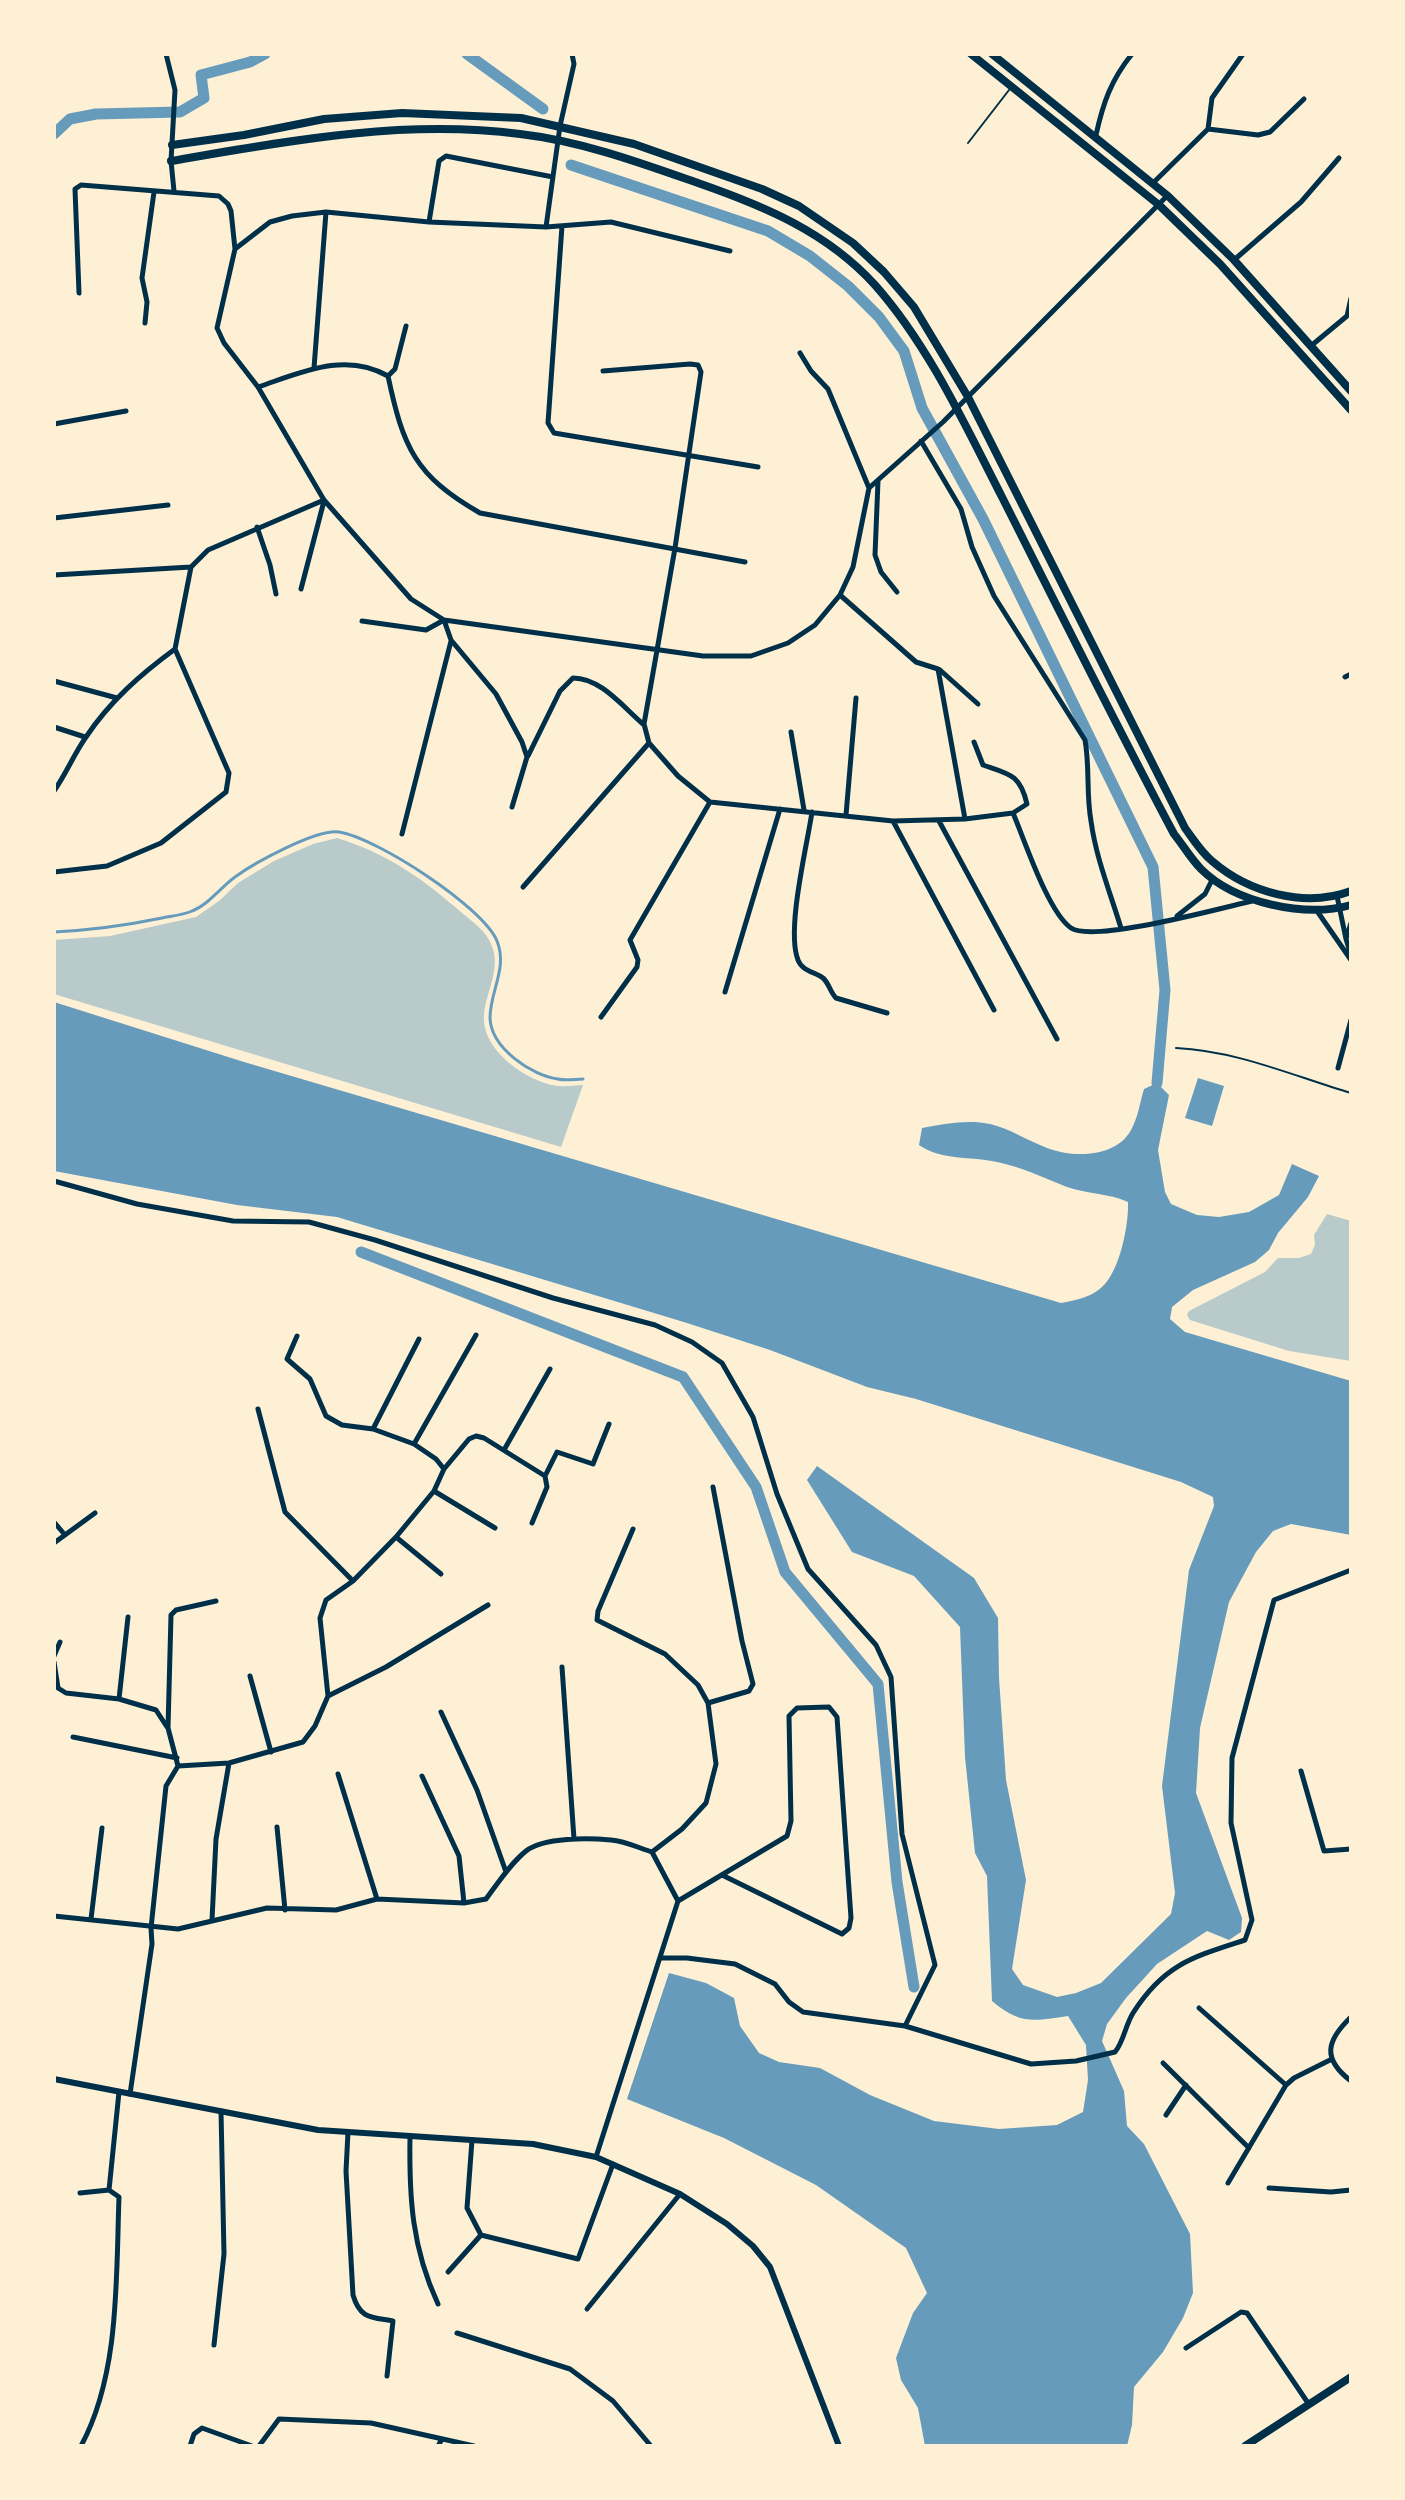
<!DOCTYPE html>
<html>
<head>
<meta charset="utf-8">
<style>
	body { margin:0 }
	#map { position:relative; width:1405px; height:2500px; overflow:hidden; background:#fdf0d5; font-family:Rubik,sans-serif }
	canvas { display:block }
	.frame { position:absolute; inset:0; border:56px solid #fdf0d5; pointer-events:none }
</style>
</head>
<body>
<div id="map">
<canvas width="1405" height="2500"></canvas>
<div class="frame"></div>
</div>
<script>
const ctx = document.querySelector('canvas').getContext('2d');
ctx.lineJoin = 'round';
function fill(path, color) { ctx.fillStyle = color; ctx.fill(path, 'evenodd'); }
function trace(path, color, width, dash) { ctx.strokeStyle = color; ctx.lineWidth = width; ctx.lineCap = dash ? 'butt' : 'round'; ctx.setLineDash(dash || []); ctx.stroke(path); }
fill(new Path2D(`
	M337,838C388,854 422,878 462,913C472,921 486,931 491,944C502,968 486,991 484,1015C481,1050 527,1082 558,1086C566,1087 575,1085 583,1085L561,1147L54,994V940L110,936L196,917L219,901L238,883L274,861L313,844Z
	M1327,1214L1351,1221V1361L1289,1351L1190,1320L1187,1315L1189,1311L1265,1272L1278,1258H1299L1311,1254L1315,1245L1314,1235Z`), '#b9caca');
fill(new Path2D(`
	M54,1002L244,1062L1061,1303C1076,1300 1090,1298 1102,1287C1120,1271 1129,1224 1128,1202C1108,1193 1087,1194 1067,1187C1044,1178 1022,1167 997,1162C970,1156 942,1161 919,1145L922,1128C942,1124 969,1119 990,1124C1009,1128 1028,1141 1047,1148C1073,1158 1116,1158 1131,1130C1138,1118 1140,1102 1144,1089L1157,1083L1169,1095L1158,1150L1165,1192L1171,1204L1197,1215L1219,1217L1249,1212L1279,1195L1292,1164L1319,1176L1308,1197L1278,1233L1269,1250L1255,1262L1193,1290L1172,1307L1170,1319L1185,1332L1351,1381V1535L1291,1524L1273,1531L1256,1552L1229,1602L1200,1728L1196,1793L1242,1918L1241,1932L1229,1940L1207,1931L1157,1964L1126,1998L1107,2024L1102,2041L1124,2091L1127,2126L1144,2144L1190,2234L1193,2293L1183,2318L1163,2352L1134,2387L1132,2425L1127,2446H925L918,2408L901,2380L896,2358L913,2313L927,2293L906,2248L816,2185L724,2138L627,2099L669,1973L706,1983L734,1998L740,2026L759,2053L779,2062L820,2068L870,2095L934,2121L999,2129L1057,2125L1083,2112L1088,2080L1086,2045L1068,2016C1034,2021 1020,2025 992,2001L987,1876L975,1853L965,1757L960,1627L914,1576L852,1552L807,1480L817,1466L974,1578L998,1618L999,1678L1006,1780L1026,1880L1012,1969L1023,1985L1057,1997L1076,1993L1101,1983L1171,1914L1175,1893L1162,1786L1189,1570L1214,1506L1213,1497L1181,1482L916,1399L867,1387L770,1350L687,1323L337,1217L237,1205L54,1171Z
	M1198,1078L1224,1086L1212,1126L1185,1118Z`), '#669bbc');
trace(new Path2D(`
	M54,932C94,930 123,926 162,918C172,916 183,915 192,911C208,905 221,887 235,877C254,863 316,829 339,832C377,838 483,907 497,941C508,968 490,991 490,1018C491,1048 532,1076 558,1079C566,1081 575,1079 583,1079`), '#669bbc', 3);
trace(new Path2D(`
	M467,54L543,109
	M54,134L70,119L96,114L180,112L204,98L201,75L250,62L265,54
	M571,165L768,231L810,256L848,286L879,317L904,351L922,408L983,519L1153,867L1165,990L1157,1083
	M361,1252L683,1377L756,1487L785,1572L878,1684L897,1882L914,1987`), '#669bbc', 11);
trace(new Path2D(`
	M968,143L1009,90
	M1176,1048C1238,1051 1293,1076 1351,1093`), '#003049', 2);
trace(new Path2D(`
	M166,54L175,90L171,161L174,191
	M1208,129L1258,135L1270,132L1304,99
	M1096,135C1103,103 1111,80 1132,54
	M1153,183L1208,129L1212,98L1243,54
	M429,222L439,161L446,156L553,177
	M562,226L548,423L554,433L758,467
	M546,227L560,126L574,64L572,54
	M235,249L270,222L292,216L326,212L429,222L546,227L611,222L730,251
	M1234,260L1301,202L1339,158
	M79,293L75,189L81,185L219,196L228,204L231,211L235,249L217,328L224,343L258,387L324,500L411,599L444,620L703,656H751L788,643L815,625L840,595L853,567L869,488L943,422L1167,196
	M145,323L147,302L142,278L154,192
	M1312,345L1347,316L1351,298
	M800,353L811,371L828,389L869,488
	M314,368L326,212
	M603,371L690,364L698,365L701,372L675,548L644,724L649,743L678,776L710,802L893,821L965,819L1013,813L1027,804C1020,774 1009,774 983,765L974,742
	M388,376L395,369L406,326
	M258,387C300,373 345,351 388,376C403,447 415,476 480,513L745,562
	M54,424L126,411
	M921,441L961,509L972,547L994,596L1085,740C1090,767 1086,794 1091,821C1096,858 1110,892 1121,928
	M878,481L875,555L881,572L897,592
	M54,518L168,505
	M257,527L270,565L276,594
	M54,575L191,567
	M301,589L324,501
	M840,595L916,662L938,669L965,819
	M362,621L426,630L444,620L451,640L496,694L522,742L527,757L512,807
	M175,649L191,567L208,550L324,500
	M940,670L978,704
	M1345,677L1351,674
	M54,681L117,698
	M54,727L85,737
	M791,732L804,810
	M528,756L560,691L573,678C601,678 623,707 643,724
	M54,791C66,774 74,754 86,737C110,701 141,674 175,649
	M812,812C807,846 786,930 798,960C802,971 815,972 823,978C829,983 830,992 836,998L887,1013
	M1013,813C1025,841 1048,912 1071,928C1093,943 1221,908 1252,901
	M846,815L856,698
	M893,821L994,1010
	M939,821L1057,1039
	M402,834L451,641
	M54,872L107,866L161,843L226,792L229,773L175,649
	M523,887L649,743
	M1337,896L1346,939
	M1317,911L1351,960
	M1177,916L1205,894L1213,878
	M1351,923L1346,939L1351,955
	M725,992L780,809
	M601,1017L637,967L638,960L630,940L710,802
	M1338,1068L1351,1020
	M54,1181L137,1204L233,1221L309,1222L375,1240L553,1298L655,1325L692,1342L722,1363L753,1417L777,1494L808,1569L876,1645L891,1677L902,1834L935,1965L905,2026
	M297,1336L287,1359L310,1379L326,1416L342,1425L373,1429L414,1444L436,1459L444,1469
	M258,1409L285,1512L353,1581
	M373,1429L419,1339
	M414,1444L476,1335
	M504,1450L550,1369
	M434,1491L495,1528
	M54,1522L65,1535
	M532,1523L547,1487L545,1476L557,1452L593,1464L609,1424
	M633,1529L598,1611L597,1620L665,1654L698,1685L708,1703L716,1764L706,1803L682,1829L652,1852
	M396,1537L441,1574
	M54,1543L95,1513
	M54,1656L60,1642
	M54,1662L58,1688L66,1693L119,1699L156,1710L167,1727
	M562,1667L574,1839
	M250,1676L271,1752
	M328,1696L386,1667L488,1605
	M119,1699L128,1617
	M708,1703L749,1691L753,1684L742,1641L713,1487
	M441,1712L477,1790L506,1872
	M73,1737L177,1758
	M178,1766L229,1763L303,1742L315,1726L328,1696L320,1618L326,1600L353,1581L396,1537L434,1491L444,1469L469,1439L476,1436L484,1438L545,1476
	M1301,1771L1324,1851L1351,1849
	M338,1774L377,1899
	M422,1776L459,1856L464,1903
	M277,1827L285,1910
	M54,1916L178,1929L267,1908L336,1910L377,1899L464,1903L486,1899C498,1883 510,1864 526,1851C544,1837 589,1838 611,1840C625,1841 639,1848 652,1852L678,1901
	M91,1919L102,1828
	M212,1920L216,1839L229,1763
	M661,1958H687L735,1964L775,1984L789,2002L803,2012L905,2026L1031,2064L1076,2061L1115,2052C1124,2041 1125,2026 1133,2013C1164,1964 1193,1957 1245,1940L1252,1920L1231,1823L1232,1758L1274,1600L1351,1570
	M1199,2008L1286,2085
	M1351,2017C1326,2041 1322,2059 1351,2081
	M1163,2063L1249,2148
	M130,2094L152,1944L151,1928L166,1786L178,1766L168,1728L171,1615L176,1610L216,1601
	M1166,2115L1186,2085
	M348,2132L346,2171L353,2295C360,2319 371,2317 393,2321L387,2376
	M410,2137C409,2198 412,2248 438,2304
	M472,2140L467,2208L481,2235L578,2259L613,2164
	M596,2157L678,1901L787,1836L791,1821L789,1716L797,1708L829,1707L837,1717L851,1918L849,1928L842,1934L722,1875
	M1228,2183L1286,2085L1294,2078L1330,2060
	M1269,2188L1331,2192L1351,2190
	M80,2193L109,2190
	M448,2272L481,2235
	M587,2309L680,2194
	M457,2333L570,2369L613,2401L651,2446
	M214,2345L224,2254L221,2111
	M1186,2348L1241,2312L1247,2313L1308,2403
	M81,2446C120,2374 116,2277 119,2197L109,2190L119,2092
	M190,2446L194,2434L202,2428L252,2446
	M259,2446L279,2419L371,2423L474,2446
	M438,2446L442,2439`), '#003049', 5);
trace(new Path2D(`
	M54,2079L318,2130L533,2144L596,2157L680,2194L727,2224L753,2246L770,2267L839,2446`), '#003049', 6);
trace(new Path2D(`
	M971,54L1159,205L1220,264L1351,410
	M992,54L1168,196L1234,260L1351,391
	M172,145L244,135L324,119L402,113L521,118L634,144L762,189L799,206L853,243L884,272L914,307L968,397L1185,828C1193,839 1201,852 1212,861C1249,893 1305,908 1351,891
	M171,161C287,141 402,119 520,134C581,141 641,163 698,183C764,206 827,232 875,285C929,346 965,425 1002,497C1059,610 1115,723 1174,834C1183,845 1191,859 1201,869C1235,903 1305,918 1351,905
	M1245,2446L1351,2377`), '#003049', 8);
</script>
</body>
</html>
